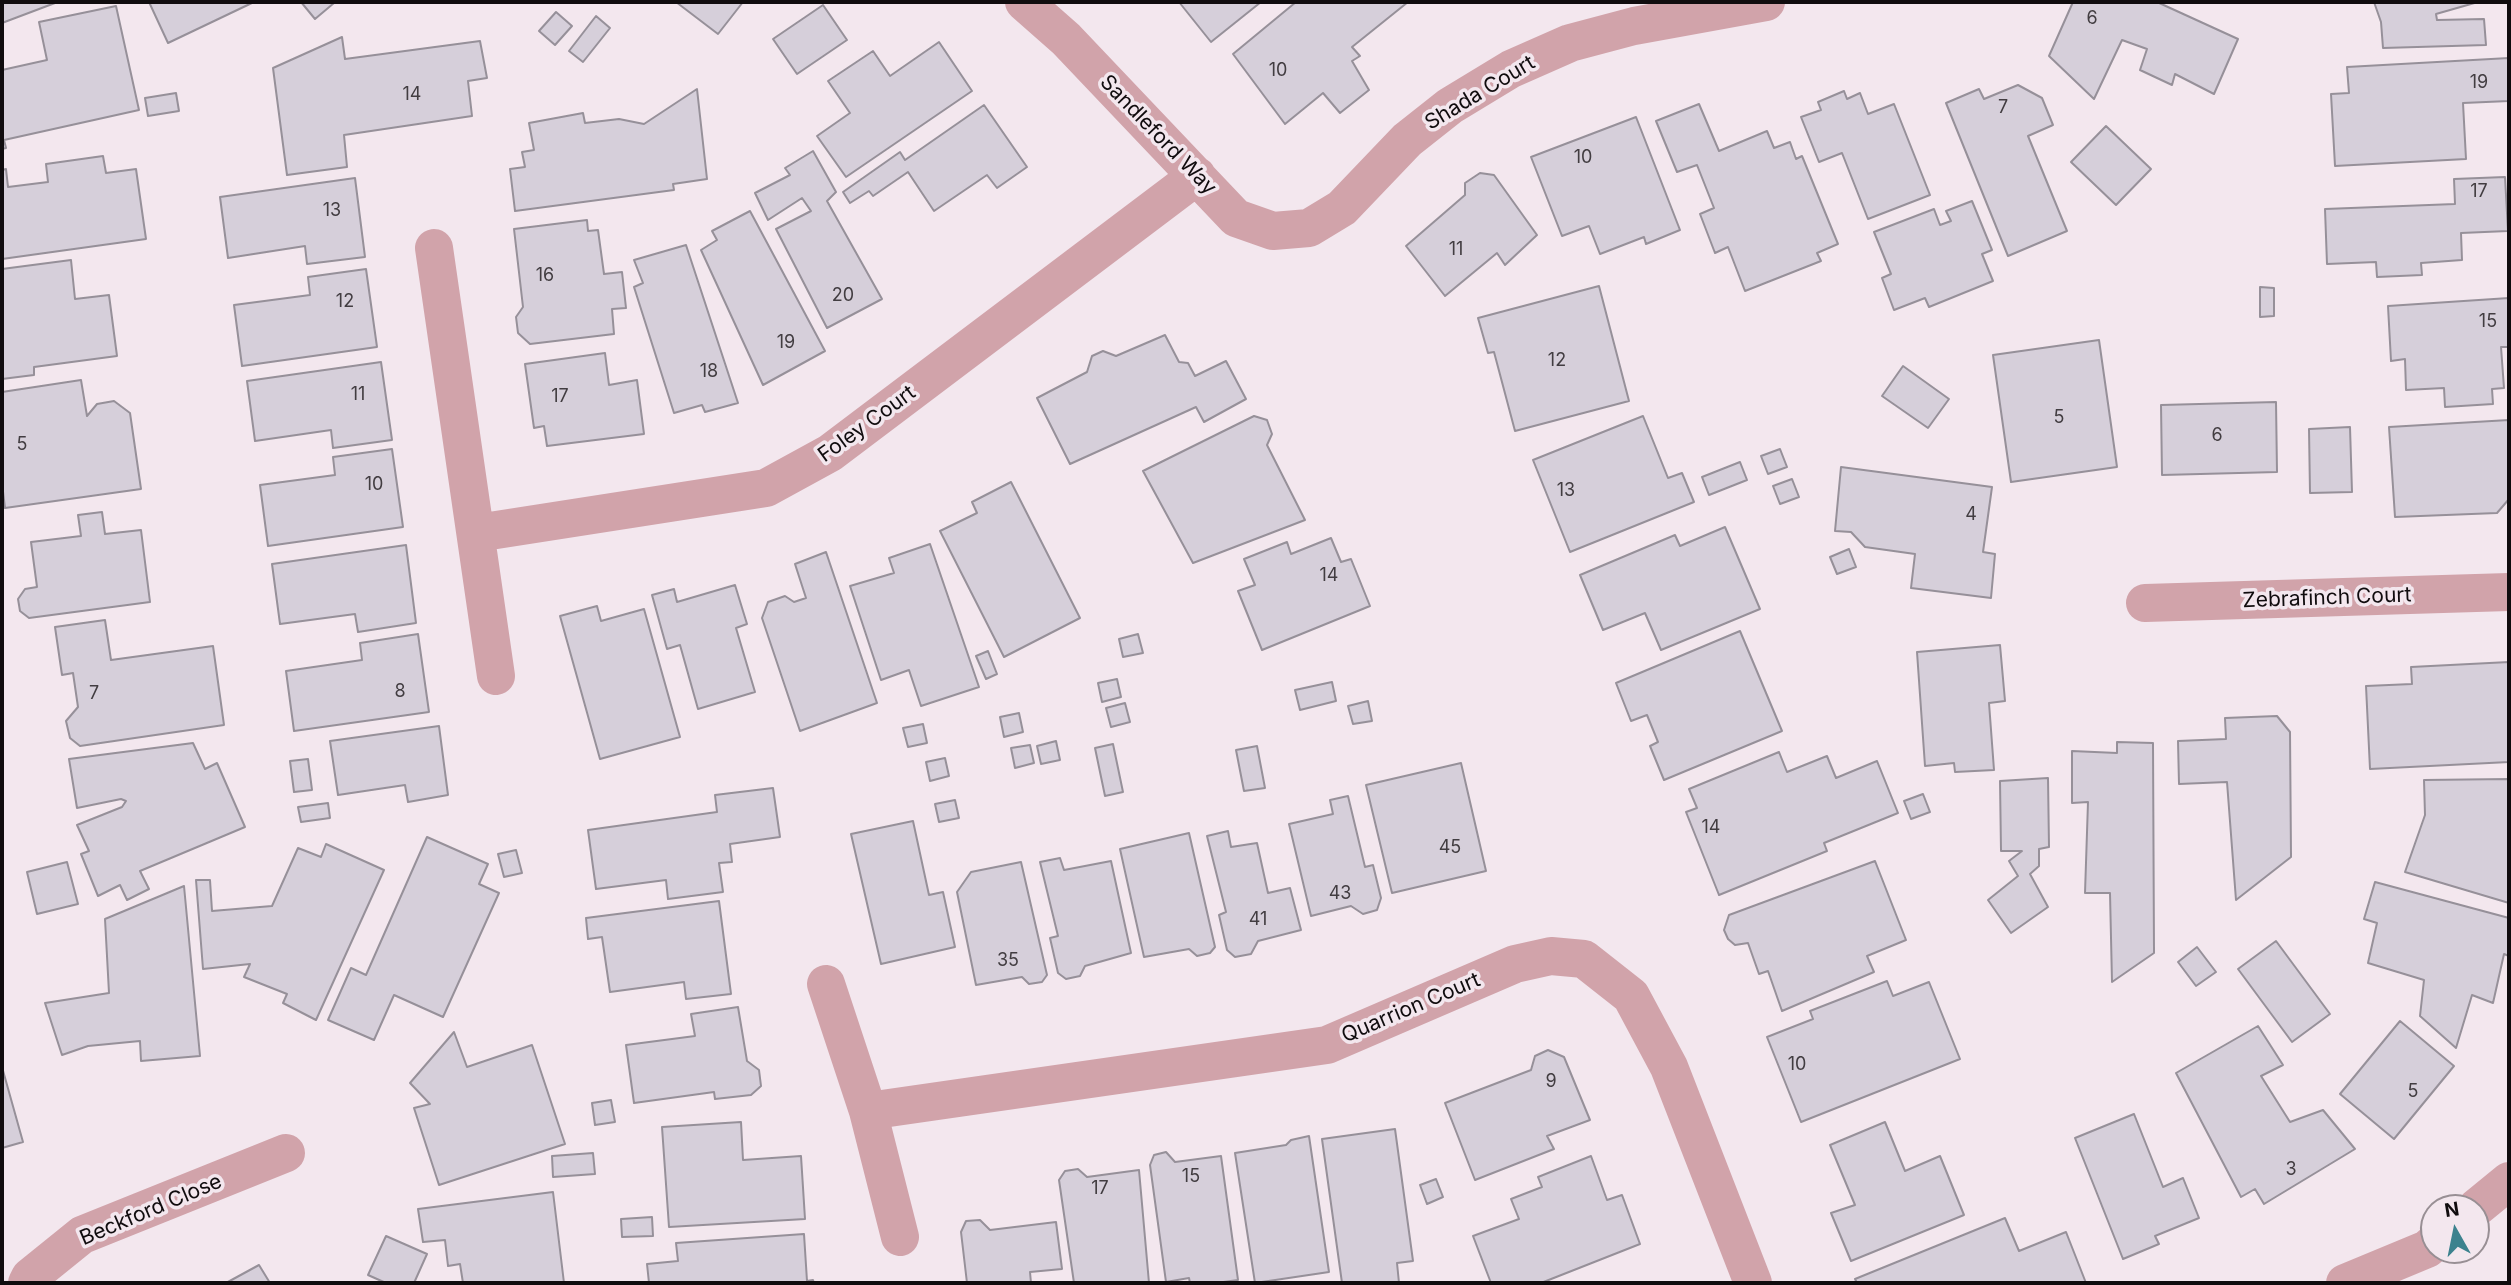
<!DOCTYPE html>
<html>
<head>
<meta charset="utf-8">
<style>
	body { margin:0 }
	#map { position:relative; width:2511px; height:1285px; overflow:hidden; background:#f3e7ee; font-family:Inter,sans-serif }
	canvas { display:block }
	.frame { position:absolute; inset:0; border:4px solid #100c0e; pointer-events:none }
	.north { position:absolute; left:2420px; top:1194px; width:70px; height:70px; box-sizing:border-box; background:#f3e7ee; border:2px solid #988f94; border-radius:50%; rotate:351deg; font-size:19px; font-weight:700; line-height:28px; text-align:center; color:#100c0e }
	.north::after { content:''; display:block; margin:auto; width:24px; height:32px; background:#3c828e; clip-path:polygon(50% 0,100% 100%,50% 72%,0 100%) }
</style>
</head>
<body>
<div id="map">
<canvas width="2511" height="1285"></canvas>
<div class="frame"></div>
<div class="north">N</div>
</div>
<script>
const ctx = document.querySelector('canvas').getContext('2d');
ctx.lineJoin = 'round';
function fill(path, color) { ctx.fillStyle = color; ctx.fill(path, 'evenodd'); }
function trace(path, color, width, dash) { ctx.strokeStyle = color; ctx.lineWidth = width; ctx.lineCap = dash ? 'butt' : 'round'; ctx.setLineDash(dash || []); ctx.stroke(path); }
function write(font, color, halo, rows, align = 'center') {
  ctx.font = font + ' Inter,sans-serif'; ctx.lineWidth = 7; ctx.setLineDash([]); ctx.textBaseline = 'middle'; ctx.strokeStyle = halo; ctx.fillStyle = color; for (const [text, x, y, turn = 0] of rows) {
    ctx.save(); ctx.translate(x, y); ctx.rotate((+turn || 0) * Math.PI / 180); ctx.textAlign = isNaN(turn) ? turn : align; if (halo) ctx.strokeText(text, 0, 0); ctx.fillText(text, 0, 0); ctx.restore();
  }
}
const building = new Path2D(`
	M2,2H55V3L2,23Z
	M149,2H254L168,43Z
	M301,2H333L334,3L315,19Z
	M676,2H743L718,34Z
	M1179,2H1261L1211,42Z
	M1296,2H1408L1352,47L1360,56L1352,61L1369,90L1340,113L1323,93L1285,124L1233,54Z
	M2073,2H2157L2238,39L2214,94L2175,74L2172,85L2140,70L2147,49L2122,40L2094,99L2049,56Z
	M2374,2H2478L2436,14L2437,20L2484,19L2486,45L2383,48L2381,22Z
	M823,5L847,40L797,74L773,39Z
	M116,6L139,110L4,140L6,148L2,149V70L47,60L39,22Z
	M556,12L572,26L555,45L539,31Z
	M596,16L610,28L583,62L569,51Z
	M342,37L345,59L480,41L487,78L468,81L472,116L344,135L347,167L287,175L273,68Z
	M939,42L972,91L846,177L817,136L850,113L828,81L873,51L890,76Z
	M2509,58V101L2463,103L2466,159L2335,166L2331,94L2349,93L2347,67Z
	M2018,85L2042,98L2053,125L2028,136L2067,231L2008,256L1946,103L1979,89L1984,99Z
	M697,89L707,179L673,184L674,190L515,211L510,169L525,167L522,152L534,150L529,123L583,113L585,123L619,119L644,124Z
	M1844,91L1847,99L1860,93L1868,114L1894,104L1930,195L1868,219L1842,153L1819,162L1801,117L1821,110L1818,102Z
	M176,93L179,111L148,116L145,98Z
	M1699,104L1719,151L1767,131L1774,148L1790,142L1796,159L1802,156L1838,244L1817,253L1821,261L1745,291L1728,247L1715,253L1700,214L1714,208L1697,165L1677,172L1656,121Z
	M984,105L1027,167L997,188L987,175L934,211L908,172L873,196L869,191L850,203L843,192L900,152L905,160Z
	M1636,117L1680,230L1646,244L1644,237L1600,254L1589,226L1562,236L1531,157Z
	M2106,126L2151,169L2116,205L2071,162Z
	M813,151L836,192L827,201L882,299L827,328L776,229L811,211L802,198L768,220L755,193L790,175L785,168Z
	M103,156L106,173L136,169L146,239L2,259V170L6,169L8,187L48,182L46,164Z
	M1480,173L1494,175L1537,235L1505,265L1497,253L1445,296L1406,246L1465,195V183Z
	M2505,177L2508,231L2461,233L2462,260L2421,263L2422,275L2377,277L2376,262L2327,264L2325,209L2455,204L2454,179Z
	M355,178L365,257L307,264L305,246L228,258L220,197Z
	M1972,201L1992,250L1982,254L1993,281L1929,307L1925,298L1894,310L1882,278L1891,274L1874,232L1934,209L1940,225L1951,221L1946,211Z
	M750,211L825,351L763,385L701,250L717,240L712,231Z
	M587,220L588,231L598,230L604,274L622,272L626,308L612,309L614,334L530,344L518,333L516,317L523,307L514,229Z
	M686,245L738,403L705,412L702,405L674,413L634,287L643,283L634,260Z
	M71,260L75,299L109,295L117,356L34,367V375L2,379V269Z
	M366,269L377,347L242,366L234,305L310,295L308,277Z
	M1599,286L1629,401L1515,431L1494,352L1488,353L1478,318Z
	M2260,287L2274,288V316L2260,317Z
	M2509,298V347H2501L2504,388L2492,389L2493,404L2445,407L2444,388L2406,390L2405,359L2391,361L2388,306Z
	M1165,335L1179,362L1188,363L1195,376L1226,361L1246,399L1204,422L1196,407L1070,464L1037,398L1087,372L1092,356L1103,351L1116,356Z
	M2099,340L2117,467L2011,482L1993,355Z
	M605,353L609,385L637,380L644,434L547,446L544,426L534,428L525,364Z
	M381,362L392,440L333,448L331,430L255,441L247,381Z
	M1903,366L1949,399L1928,428L1882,396Z
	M81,380L87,416L97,404L114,401L130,413L141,489L5,508L2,483V392Z
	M2276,402L2277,472L2162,475L2161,405Z
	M1254,416L1267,420L1272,434L1267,445L1305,520L1193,563L1143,471Z
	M1643,416L1668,478L1682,473L1694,502L1570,552L1533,460Z
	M2509,420V499L2497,513L2395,517L2389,427Z
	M2350,427L2352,492L2310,493L2309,429Z
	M392,449L403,527L268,546L260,485L335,475L333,457Z
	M1780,449L1787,467L1768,474L1761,456Z
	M1740,462L1747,480L1709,495L1702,477Z
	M1841,467L1992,487L1983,552L1995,554L1991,598L1911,588L1915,554L1865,547L1851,532L1835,531Z
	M1792,479L1799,497L1780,504L1773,486Z
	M1011,482L1080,618L1004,657L940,531L977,513L972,502Z
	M102,512L105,534L141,530L150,602L29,618L20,611L18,599L25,589L37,587L31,542L81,536L78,515Z
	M1725,527L1760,609L1661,650L1645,613L1603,630L1580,575L1675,535L1680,546Z
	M1331,538L1341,562L1351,559L1370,606L1262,650L1238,591L1255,585L1244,559L1287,542L1291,554Z
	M930,544L979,687L921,706L909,670L881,680L850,586L894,573L889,558Z
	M406,545L416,623L358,632L355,614L280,624L272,564Z
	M1849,549L1856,567L1837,574L1830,557Z
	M826,552L877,703L800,731L762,618L768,602L785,596L794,602L806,598L795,564Z
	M735,585L747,624L736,628L755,692L698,709L680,645L667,649L652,595L674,589L677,602Z
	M597,606L601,621L644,609L680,737L600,759L560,616Z
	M105,620L111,660L213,646L224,725L80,746L70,738L66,721L78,707L73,673L62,675L55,627Z
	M1740,631L1782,731L1664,780L1650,746L1658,742L1647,715L1631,721L1616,683Z
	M418,634L429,712L294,731L286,671L362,660L360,643Z
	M1138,634L1143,653L1123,657L1119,639Z
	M2000,645L2005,701L1989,703L1994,770L1955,772L1954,763L1925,766L1917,652Z
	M988,651L997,674L986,679L976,656Z
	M2509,662V762L2370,769L2366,686L2412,684L2411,667Z
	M1117,679L1121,697L1102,702L1098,683Z
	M1332,682L1336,701L1300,710L1295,690Z
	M1368,701L1372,721L1353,724L1348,706Z
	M1125,703L1130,722L1111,727L1106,708Z
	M1019,713L1023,732L1004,737L1000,717Z
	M2277,716L2290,732L2291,857L2236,900L2227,782L2179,784L2178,741L2226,739L2225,718Z
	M923,724L927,743L908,747L903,728Z
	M439,726L448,795L408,802L405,785L338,795L330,741Z
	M1056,741L1060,760L1041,764L1037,746Z
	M2117,742L2153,743L2154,953L2112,982L2110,893H2085L2088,802L2072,803V751L2117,753Z
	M193,743L205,769L217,763L245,827L140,871L149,889L127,900L120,885L98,896L81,854L89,851L77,825L122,807L126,801L121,799L77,808L69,759Z
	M1113,744L1123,792L1105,796L1095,748Z
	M1030,745L1034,763L1015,768L1011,748Z
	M1257,746L1265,788L1244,791L1236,750Z
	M1779,752L1787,772L1827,756L1836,778L1877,761L1898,813L1824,843L1827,851L1719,895L1686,812L1697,808L1689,789Z
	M945,758L949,776L930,781L926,762Z
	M308,759L312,790L294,792L290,761Z
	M1461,763L1486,871L1392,893L1366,785Z
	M2048,778L2049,847L2039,849V866L2030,874L2048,907L2011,933L1988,900L2018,876L2009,861L2022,851H2001L2000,781Z
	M2509,779V903L2405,872L2425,815L2424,780Z
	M773,788L780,837L730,844L732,862L719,863L723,892L668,899L666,880L596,889L588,830L717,812L715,795Z
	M1923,794L1930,812L1911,819L1904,801Z
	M1348,796L1365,867L1373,865L1381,898L1377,910L1363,914L1351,906L1311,916L1289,824L1333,814L1330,800Z
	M955,800L959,818L939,822L935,804Z
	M328,803L330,818L301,822L298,807Z
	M913,821L929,895L943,892L955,947L881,964L851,834Z
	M1228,831L1231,847L1257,843L1268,893L1290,888L1301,930L1258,941L1251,954L1235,957L1227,950L1219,915L1226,912L1207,836Z
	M1189,833L1215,947L1210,953L1197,956L1189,949L1144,957L1120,849Z
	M427,837L488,864L479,884L499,893L443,1017L394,995L374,1040L328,1020L351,968L366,975Z
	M326,844L384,870L316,1020L283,1003L287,994L244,977L250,964L203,969L196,880H210L212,911L272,906L298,848L321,857Z
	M516,850L522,873L504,877L498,854Z
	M1060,858L1064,870L1111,861L1131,953L1085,966L1080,976L1066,979L1058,973L1050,938L1058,936L1040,862Z
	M1875,861L1906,940L1867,956L1874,972L1782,1011L1768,971L1759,974L1748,943L1735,945L1728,939L1724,930L1729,915Z
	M67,862L78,904L37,914L27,872Z
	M1021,862L1047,975L1042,982L1029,984L1022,977L976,985L957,892L971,872Z
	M2375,882L2509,918V956L2504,954L2493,1003L2472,995L2456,1048L2420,1016L2424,980L2368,963L2377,923L2364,919Z
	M184,886L200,1056L141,1061L140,1041L88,1046L62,1055L45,1003L109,993L105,919Z
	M719,901L731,994L686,999L684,982L610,992L602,937L588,939L586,918Z
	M2276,941L2330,1014L2292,1042L2238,969Z
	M2197,947L2216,972L2196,986L2178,962Z
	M1887,981L1893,996L1929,982L1960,1059L1801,1122L1767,1037L1813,1019L1810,1011Z
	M738,1007L747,1061L759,1070L761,1086L751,1095L715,1099L714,1092L634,1103L626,1045L695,1036L691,1014Z
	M2400,1021L2454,1066L2394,1139L2340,1094Z
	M2258,1026L2283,1065L2261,1076L2290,1122L2323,1110L2355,1149L2264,1204L2255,1189L2241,1197L2176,1073Z
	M454,1032L467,1067L532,1045L565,1144L439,1185L414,1108L430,1104L410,1083Z
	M1548,1050L1564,1057L1590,1120L1547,1136L1554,1149L1475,1180L1445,1103L1531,1070L1535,1056Z
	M2,1067L23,1142L2,1148Z
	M611,1100L615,1122L595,1125L592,1103Z
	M2134,1114L2163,1187L2183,1178L2199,1218L2155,1236L2159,1244L2123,1259L2075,1138Z
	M741,1122L743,1160L801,1156L805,1219L669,1227L662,1127Z
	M1885,1122L1905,1171L1940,1156L1964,1215L1851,1261L1831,1213L1855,1205L1830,1145Z
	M1395,1129L1413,1261L1397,1263L1399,1283H1342L1322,1139Z
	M1309,1136L1329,1272L1255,1283L1235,1153L1286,1145L1291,1140Z
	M1166,1152L1175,1162L1221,1156L1238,1280L1216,1283H1190L1189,1278L1166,1282L1150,1165L1154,1155Z
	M593,1153L595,1174L553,1177L552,1156Z
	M1591,1156L1607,1200L1622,1195L1640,1244L1541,1283H1491L1473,1236L1519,1219L1511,1199L1542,1187L1538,1177Z
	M1078,1169L1087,1177L1139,1170L1149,1283H1074L1059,1180L1065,1171Z
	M1436,1179L1443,1197L1427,1204L1420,1185Z
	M553,1192L564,1283H463L460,1264L448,1266L445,1240L423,1242L418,1209Z
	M652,1217L653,1236L622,1237L621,1219Z
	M2005,1218L2019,1251L2066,1232L2086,1283H1857L1855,1279Z
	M980,1220L990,1230L1056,1222L1062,1269L1030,1272L1031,1283H967L961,1232L966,1221Z
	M804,1234L807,1281L813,1280L814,1283H649L647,1264L678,1261L676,1243Z
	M386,1236L427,1254L414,1283H386L368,1275Z
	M259,1265L270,1283H226Z`);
fill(building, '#d6cfda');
trace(building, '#969099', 2);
trace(new Path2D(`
	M1024,2L1066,39L1236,218L1273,231L1309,228L1342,208L1407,140L1450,106L1511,69L1570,43L1634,26L1766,2
	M434,248L496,676
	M477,533L766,488L830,453L1197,176
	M2145,603L2509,592
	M826,984L868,1111L900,1237
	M868,1111L1327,1045L1515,964L1551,956L1584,959L1631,996L1669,1067L1753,1283
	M2476,1208L2509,1181
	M27,1283L30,1277L82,1235L286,1153
	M2345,1283L2427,1249L2434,1243`), '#d1a3aa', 38);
write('18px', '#423d41', null, [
	["6",2092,19],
	["10",1278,71],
	["19",2479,83],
	["14",412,95],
	["7",2003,108],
	["10",1583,158],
	["17",2479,192],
	["13",332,211],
	["11",1456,250],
	["16",545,276],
	["20",843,296],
	["12",345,302],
	["15",2488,322],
	["19",786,343],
	["12",1557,361],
	["18",709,372],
	["11",358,395],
	["17",560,397],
	["5",2059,418],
	["6",2217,436],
	["5",22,445],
	["10",374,485],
	["13",1566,491],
	["4",1971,515],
	["14",1329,576],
	["8",400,692],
	["7",94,694],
	["14",1711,828],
	["45",1450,848],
	["43",1340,894],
	["41",1258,920],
	["35",1008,961],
	["10",1797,1065],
	["9",1551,1082],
	["5",2413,1092],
	["3",2291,1170],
	["15",1191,1177],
	["17",1100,1189]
]);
write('21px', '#100c0e', '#f3e7ee', [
	["Shada Court",1480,93,-31],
	["Sandleford Way",1158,135,46],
	["Foley Court",867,424,-36],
	["Zebrafinch Court",2327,598,-2],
	["Quarrion Court",1411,1008,-23],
	["Beckford Close",151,1210,-23]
]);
</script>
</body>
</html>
